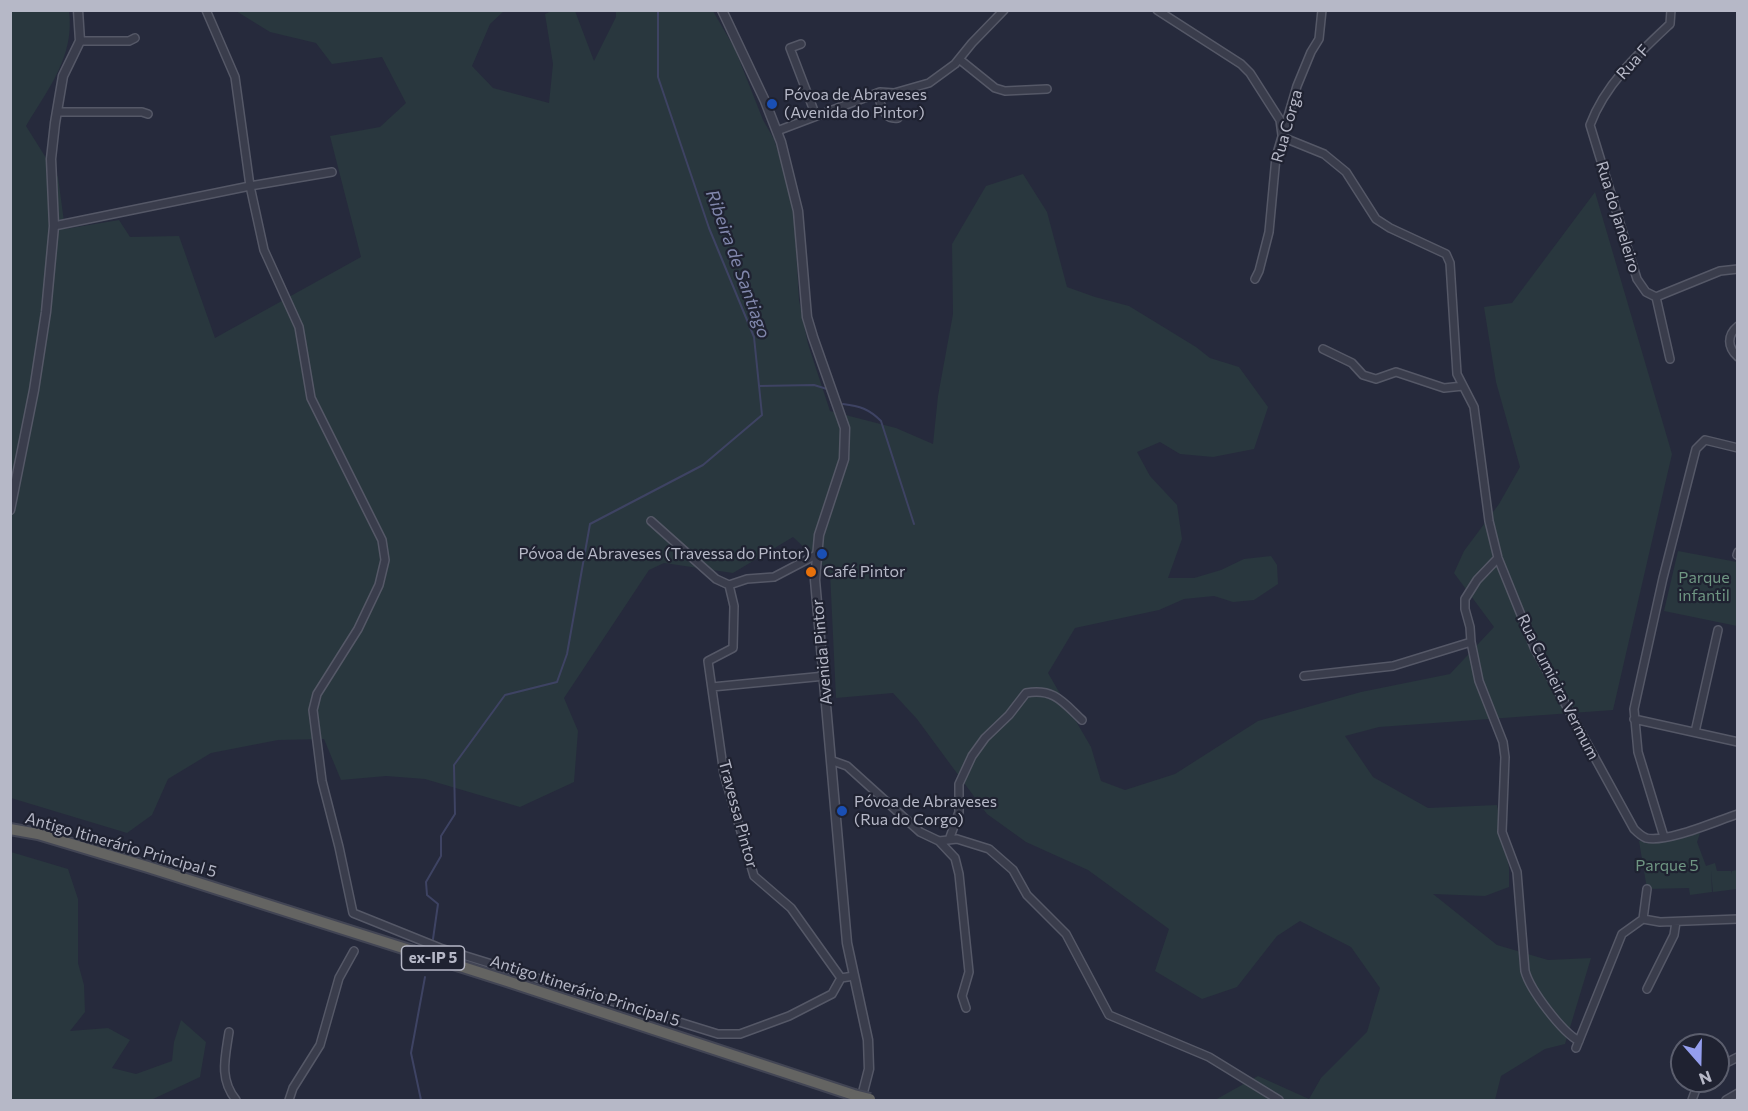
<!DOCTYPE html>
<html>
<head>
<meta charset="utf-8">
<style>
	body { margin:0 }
	#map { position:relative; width:1748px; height:1111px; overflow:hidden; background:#262a3c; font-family:Commissioner,sans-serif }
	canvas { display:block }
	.frame { position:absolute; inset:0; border:12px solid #b6b8c7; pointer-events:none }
	.north { position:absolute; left:1670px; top:1033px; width:60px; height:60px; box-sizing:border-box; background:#1f2231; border:2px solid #5b5e6d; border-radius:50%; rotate:160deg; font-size:16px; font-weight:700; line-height:24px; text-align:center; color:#b6b8c7 }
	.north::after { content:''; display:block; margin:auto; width:21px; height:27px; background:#949eee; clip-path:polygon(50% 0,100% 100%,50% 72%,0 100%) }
</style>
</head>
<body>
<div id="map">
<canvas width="1748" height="1111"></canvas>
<div class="frame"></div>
<div class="north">N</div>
</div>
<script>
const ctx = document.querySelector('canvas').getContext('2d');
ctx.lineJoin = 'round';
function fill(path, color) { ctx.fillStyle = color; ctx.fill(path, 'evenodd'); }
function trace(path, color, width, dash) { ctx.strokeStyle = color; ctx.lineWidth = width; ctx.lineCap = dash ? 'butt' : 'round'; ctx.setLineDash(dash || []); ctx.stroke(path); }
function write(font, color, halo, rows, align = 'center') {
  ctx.font = font + ' Commissioner,sans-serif'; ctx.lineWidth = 4.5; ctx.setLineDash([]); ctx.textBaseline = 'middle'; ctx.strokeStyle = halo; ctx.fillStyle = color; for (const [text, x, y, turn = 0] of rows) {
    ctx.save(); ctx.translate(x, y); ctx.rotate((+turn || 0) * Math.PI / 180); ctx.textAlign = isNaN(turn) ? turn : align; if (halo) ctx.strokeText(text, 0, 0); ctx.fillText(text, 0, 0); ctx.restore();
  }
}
fill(new Path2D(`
	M10,11H69C75,56 48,89 26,126L58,177L65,229L119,220L130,237L179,236L215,338L361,257L330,136L380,127L406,103L382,57L332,64L316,43L270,32L236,11H504L490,24L472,66L493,88L549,103L553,64L545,14L552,11H575L594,61L616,17V11H713L735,49L763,120L774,139L783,168L794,215L799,300L808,344L830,411L896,428L933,444L938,396L953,314L952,244L986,186L1023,174L1047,212L1067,287L1095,297L1129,306L1196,347L1210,358L1239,367L1268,407L1254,449L1213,457L1180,454L1160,442L1137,452L1150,476L1177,505L1182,539L1168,578H1194L1221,570L1244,559L1271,556L1277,565L1278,584L1254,600L1233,602L1214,596L1184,599L1159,610L1075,628L1048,673L1091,747L1101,781L1125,790L1175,774L1258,721L1361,692L1450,674L1494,627L1454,573L1464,551L1499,504L1520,467L1496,382L1484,307L1512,303L1595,192L1672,454L1613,710L1379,727L1345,736L1373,777L1428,808L1497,805L1509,868V887L1485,896L1433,894L1497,945L1548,960L1591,958L1565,1044L1545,1049L1501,1076L1495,1100H1215L1258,1076L1309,1099L1321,1078L1367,1032L1380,988L1351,947L1300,921L1277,936L1237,987L1202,999L1155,971L1169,929L1088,870L1026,842L987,814L917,719L893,693L836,698L830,572L793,537L733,573L664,563L649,570L564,698L578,731L574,782L520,807L425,779L386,776L341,780L324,739L278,740L211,753L168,779L152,815L127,833L11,798Z
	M1678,551L1737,562V626L1664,611Z
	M1700,833L1697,842L1706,866L1715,863L1717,871H1731L1732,874V871L1737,870V889L1713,892L1711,871L1712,892L1690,895L1689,888L1647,889L1639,841L1663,842Z
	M11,852L68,869L78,899V963L84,985L85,1012L70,1031L108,1028L130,1040L112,1068L136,1074L172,1061L174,1042L181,1020L206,1042L200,1077L151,1100H11Z`), '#29373e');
trace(new Path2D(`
	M759,386L814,385L827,389L828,393
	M843,404C860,406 869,409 881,421L914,524
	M433,939L438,904L427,895L426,882L441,856V836L455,814L454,765L505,695L557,682L567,654L590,524L703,465L762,415L754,337L709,228L658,77V10
	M421,1100L411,1053L425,977`), '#3e4363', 2);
const minor = new Path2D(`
	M206,10L235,77L250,186L264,250L299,327L311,398L382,540L385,560L379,585L358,629L317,694L313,710L322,781L339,847L353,913L440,948L718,1034H740L789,1016L832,994L841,978
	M1157,10L1241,64L1250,73L1280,120L1282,135
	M1671,10L1670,24C1639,53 1605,84 1590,125L1637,279L1646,292L1656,297L1720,271L1738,269
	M80,41H129L135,38
	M801,44L790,48L816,116
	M959,59L995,88L1005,91L1047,89
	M877,93C882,106 883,120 898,118
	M57,112H142L148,114
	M777,131L880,92L894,93L929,83L955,64L972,43L1004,10
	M1282,137L1324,154L1346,172L1376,219L1390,228L1446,254L1450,263L1457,374L1474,407L1489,521L1498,558L1534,647L1634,829C1637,832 1641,836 1646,838C1667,843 1716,821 1738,814
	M54,226L250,186L332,172
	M1255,279L1259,271L1269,232L1276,157L1297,86L1311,52L1319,39L1322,10
	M1656,297L1670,359
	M1738,326C1727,335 1727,347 1738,357
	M1323,349L1352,363L1363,375L1376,379L1396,372L1444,388L1463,386
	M651,521L716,579L729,585L747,579L774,577L816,555
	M1737,555L1738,552
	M1498,558L1477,580L1465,599V609L1470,627L1471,642L1479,681L1503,742L1505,757L1502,832L1517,872L1525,971C1530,990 1562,1032 1579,1041
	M729,585L734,606L733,648L708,661L724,774L754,876L791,908L841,978L854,976
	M1304,676L1393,666L1471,642
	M712,687L825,676
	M1634,719L1738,742
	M1695,732L1718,630
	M833,761L847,766L920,832L939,841L957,839L989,849L1013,870L1027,895L1066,934L1109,1015L1209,1057L1279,1100
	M1664,837L1638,752L1634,709L1663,578L1696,449L1705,440L1738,448
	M949,840L959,812V784L972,756L985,738L1009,715L1026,693C1054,688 1063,702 1082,720
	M939,841L955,858L959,874L969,972L962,996L966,1008
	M1643,919L1660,922L1738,919
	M1643,919L1647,889
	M1647,989L1674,935L1676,922
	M229,1032C225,1058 219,1079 236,1100
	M1576,1048L1622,934L1643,919
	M1718,1067L1738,1057
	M289,1100L293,1088L320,1045L339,978L354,951
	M1692,1100L1699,1081
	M1726,1100L1738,1093`);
const tertiary = new Path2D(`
	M722,10L765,101L781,142L798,211L807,317L813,337L845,428L844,459L819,535L815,580L847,943L868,1040L869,1069L861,1100
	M10,510L34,390L46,312L54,226L51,159L55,123L63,76L80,41L78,10`);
const trunk = new Path2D(`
	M10,829L38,834L148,867L507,981L854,1095`);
trace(minor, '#555867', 10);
trace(tertiary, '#555867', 11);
trace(trunk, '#424554', 14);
trace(minor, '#3a3d4c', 7);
trace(tertiary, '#3a3d4c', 8);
trace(trunk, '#646462', 10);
const trunkBridge = new Path2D(`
	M854,1095L870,1099`);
trace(trunkBridge, '#424554', 14, []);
trace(trunkBridge, '#646462', 10);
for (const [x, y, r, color] of [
	[772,104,6,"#1a4fb4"],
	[822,554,6,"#1a4fb4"],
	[811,572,6,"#e8710a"],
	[842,811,6,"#1a4fb4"]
]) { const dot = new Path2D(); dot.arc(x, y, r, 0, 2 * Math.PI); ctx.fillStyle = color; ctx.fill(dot); trace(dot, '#1f2231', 2); }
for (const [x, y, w] of [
	[433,958,63]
]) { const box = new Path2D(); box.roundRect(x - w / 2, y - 12, w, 24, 4.5); ctx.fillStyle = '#1f2231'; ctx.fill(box); trace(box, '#b6b8c7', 1.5); }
write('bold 15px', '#b6b8c7', null, [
	["ex-IP 5",433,958]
]);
write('16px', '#b6b8c7', '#1f2231', [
	["Rua F",1633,62,-48],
	["Rua Corga",1287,126,-74],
	["Rua do Janeleiro",1618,217,73],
	["Avenida Pintor",822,652,-95],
	["Rua Cumieira Vermum",1558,687,63],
	["Travessa Pintor",738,814,75],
	["Antigo Itinerário Principal 5",121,845,16],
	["Antigo Itinerário Principal 5",585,991,18]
]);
write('16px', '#b6b8c7', '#1f2231', [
	["Póvoa de Abraveses",784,95],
	["(Avenida do Pintor)",784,113],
	["Póvoa de Abraveses (Travessa do Pintor)",810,554,"right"],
	["Café Pintor",823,572],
	["Póvoa de Abraveses",854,802],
	["(Rua do Corgo)",854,820]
], 'left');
write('16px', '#6f9683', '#1f2231', [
	["Parque",1704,578],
	["infantil",1704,596],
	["Parque 5",1667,866]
]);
write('italic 18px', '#8187ac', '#1f2231', [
	["Ribeira de Santiago",738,264,70]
]);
</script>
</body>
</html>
